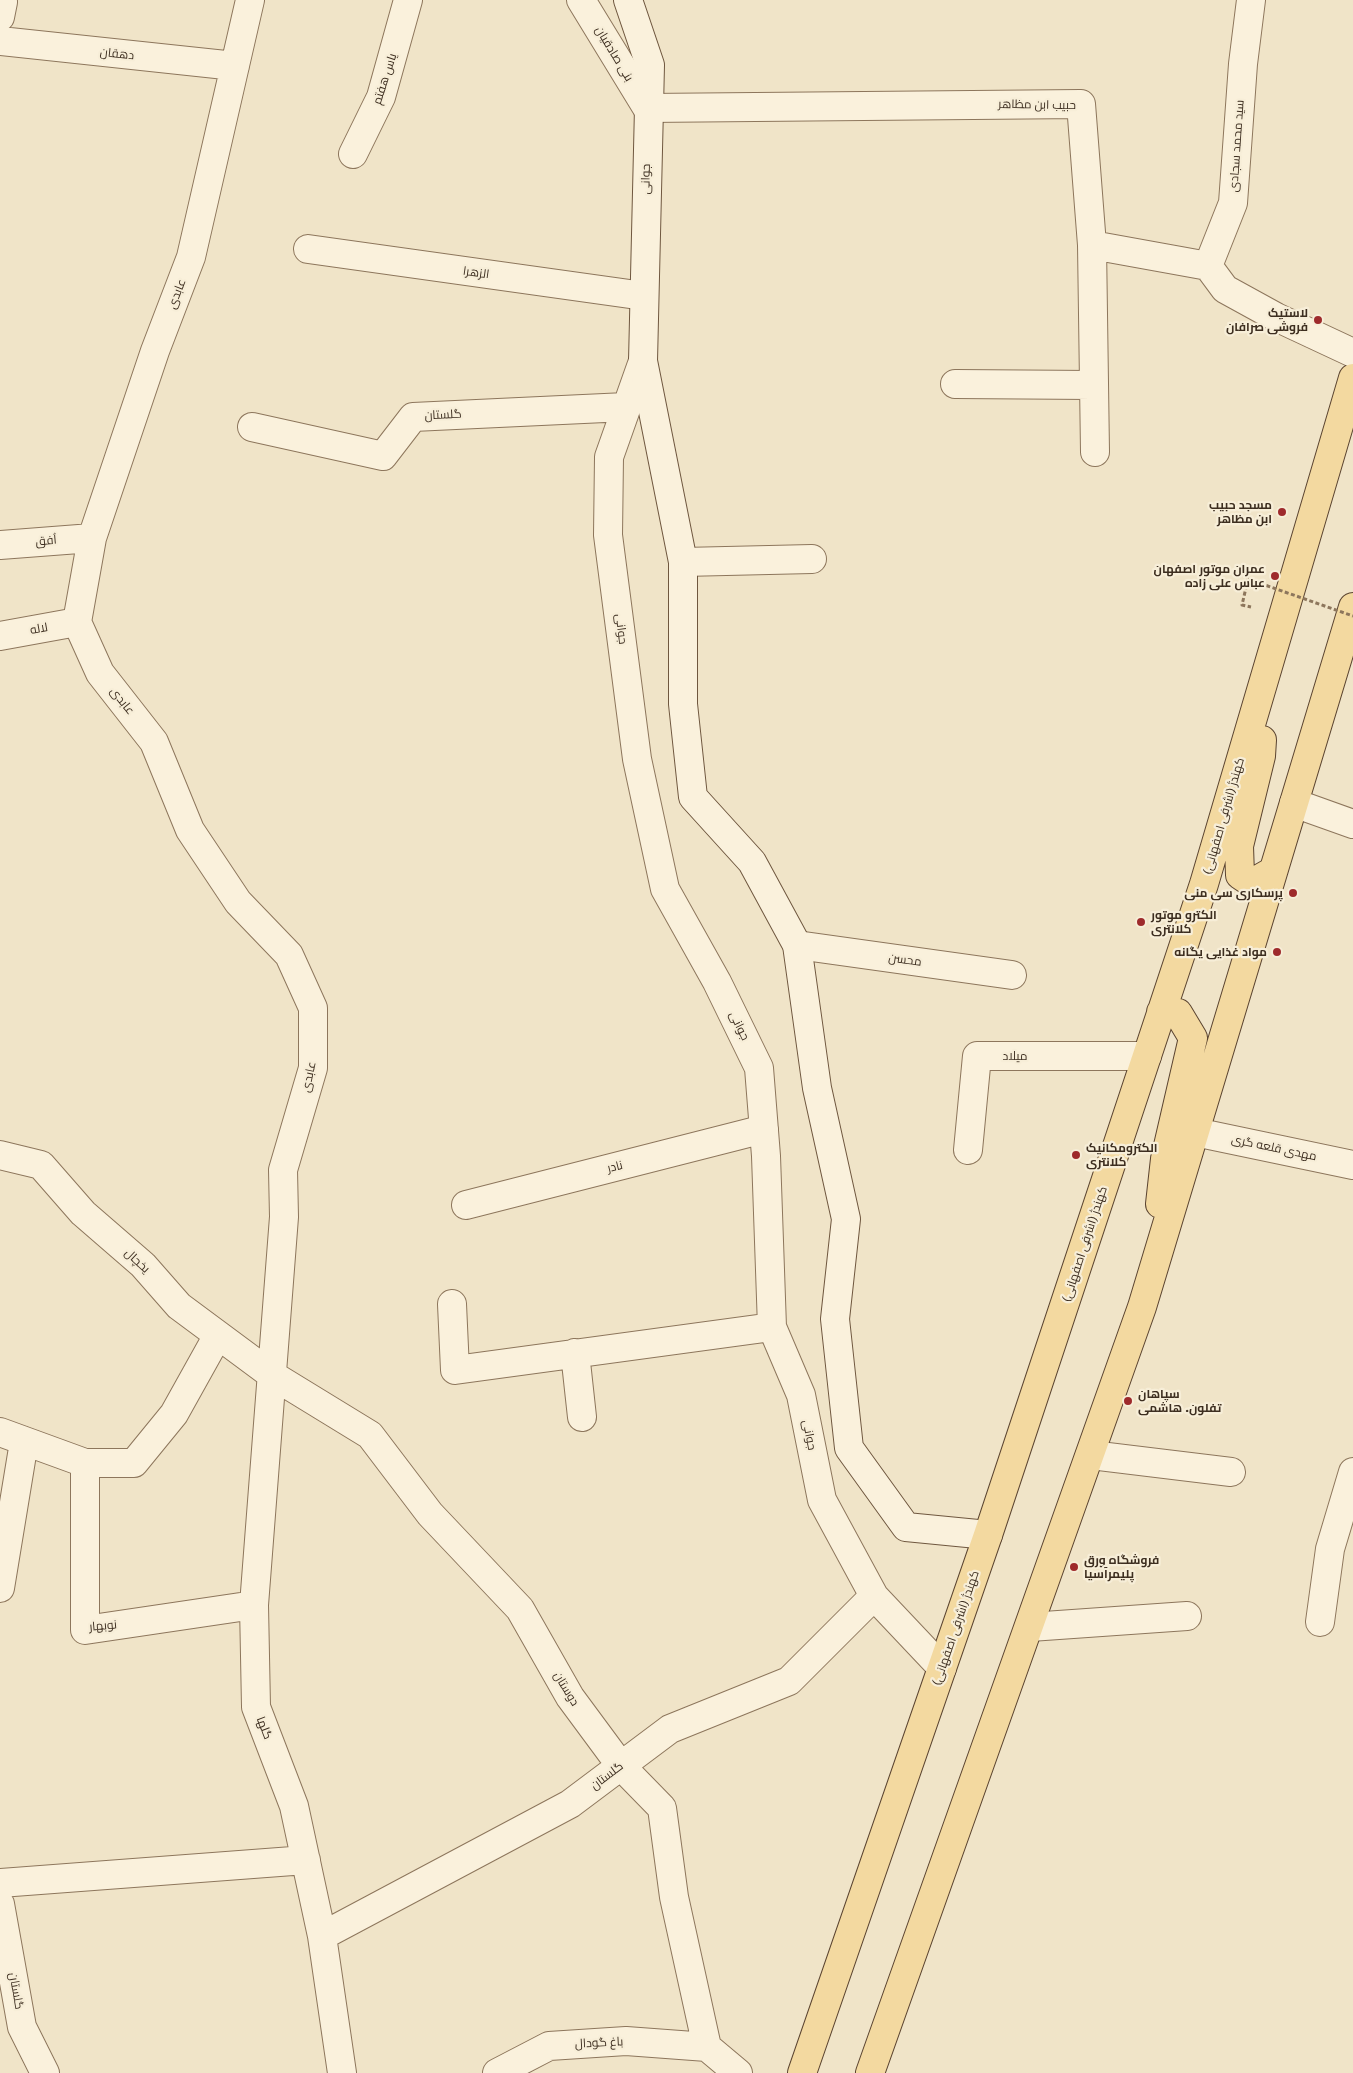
<!DOCTYPE html>
<html>
<head>
<meta charset="utf-8">
<style>
	body { margin:0 }
	canvas { display:block; background:#f0e4c8 }
</style>
</head>
<body>
<canvas width="1353" height="2073"></canvas>
<script>
const ctx = document.querySelector('canvas').getContext('2d');
ctx.lineJoin = 'round';
function trace(path, color, width, dash) { ctx.strokeStyle = color; ctx.lineWidth = width; ctx.lineCap = dash ? 'butt' : 'round'; ctx.setLineDash(dash || []); ctx.stroke(path); }
function write(font, color, halo, rows, align = 'center') {
  ctx.font = font + ' "Roboto Serif",Cairo,serif'; ctx.lineWidth = 4.5; ctx.setLineDash([]); ctx.textBaseline = 'middle'; ctx.strokeStyle = halo; ctx.fillStyle = color; for (const [text, x, y, turn = 0] of rows) {
    ctx.save(); ctx.translate(x, y); ctx.rotate((+turn || 0) * Math.PI / 180); ctx.textAlign = isNaN(turn) ? turn : align; if (halo) ctx.strokeText(text, 0, 0); ctx.fillText(text, 0, 0); ctx.restore();
  }
}
const street = new Path2D(`
	M250,0L191,257L155,351L92,538L77,622L100,673L154,742L190,830L238,902L289,955L313,1008V1068L283,1170L284,1217L254,1605L256,1707L294,1806L322,1936L342,2073
	M581,0L647,108L1081,104L1092,245L1095,452
	M1251,0L1243,64L1233,203L1208,266L1225,289L1276,317L1353,353
	M0,17L3,2
	M0,41L235,66
	M353,154L381,97L408,0
	M1092,245L1208,266
	M308,249L644,296
	M643,361L609,457L608,535L637,759L665,889L717,982L759,1068L766,1156L772,1327L801,1395L822,1500L874,1596L942,1668
	M955,384L1092,385
	M252,427L383,456L413,417L626,407
	M0,545L92,538
	M683,562L812,559
	M0,636L77,622
	M1294,803L1353,824
	M797,945L1012,975
	M1195,1132L1353,1165
	M968,1150L977,1056H1147
	M0,1155L41,1165L83,1213L143,1265L179,1306L272,1375L370,1435L430,1514L520,1609L570,1697L621,1766L662,1808L674,1897L707,2047L738,2073
	M466,1205L764,1129
	M452,1304L455,1370L772,1327
	M575,1353L582,1417
	M0,1432L85,1463H134L174,1414L218,1335
	M1091,1455L1231,1472
	M85,1463V1630L254,1605
	M0,1588L24,1442
	M1320,1622L1330,1549L1353,1472
	M1030,1627L1187,1616
	M0,1883L306,1860
	M0,1904L22,2027L45,2073
	M322,1936L570,1804L670,1729L789,1681L874,1596
	M497,2073L549,2046L626,2041L707,2047`);
const secondary = new Path2D(`
	M628,0L650,65L643,361L683,562V704L693,797L752,862L797,945L817,1088L846,1219L835,1319L849,1448L906,1527L988,1535`);
const primary = new Path2D(`
	M1262,740L1261,756L1239,846L1240,875L1252,883L1273,871
	M1160,1204L1165,1159L1193,1038L1178,1013L1161,1012
	M802,2073L988,1535L1204,884L1353,378
	M870,2073L1142,1307L1353,607`);
trace(street, '#8d765c', 30);
trace(secondary, '#6f573f', 30);
trace(primary, '#5b4430', 30);
trace(new Path2D(`
	M1248,579L1242,605L1251,607`), '#8d765c', 3, [4, 2.5]);
trace(street, '#faf1dc', 28);
trace(secondary, '#faf1dc', 28);
trace(primary, '#f3d9a0', 28);
trace(new Path2D(`
	M1248,579L1353,616`), '#8d765c', 3, [4, 2.5]);
for (const [x, y, r, color] of [
	[1318,320,5,"#9e2a2b"],
	[1282,512,5,"#9e2a2b"],
	[1275,576,5,"#9e2a2b"],
	[1293,893,5,"#9e2a2b"],
	[1141,922,5,"#9e2a2b"],
	[1277,952,5,"#9e2a2b"],
	[1076,1155,5,"#9e2a2b"],
	[1128,1401,5,"#9e2a2b"],
	[1074,1567,5,"#9e2a2b"]
]) { const dot = new Path2D(); dot.arc(x, y, r, 0, 2 * Math.PI); ctx.fillStyle = color; ctx.fill(dot); trace(dot, '#f7eed8', 2); }
write('12px', '#3d2e20', '#f7eed8', [
	["دهقان",117,54,6],
	["بنی صادقیان",614,54,59],
	["یاس هفتم",385,79,-72],
	["حبیب ابن مظاهر",1037,105,1],
	["سید محمد سجادی",1237,146,-86],
	["جوانی",646,179,-89],
	["الزهرا",476,273,8],
	["عابدی",177,294,-69],
	["گلستان",443,415,-3],
	["اُفق",46,541,-5],
	["لاله",39,629,-10],
	["جوانی",621,629,83],
	["عابدی",122,701,52],
	["کهندژ (اشرفی اصفهانی)",1224,816,-74],
	["محسن",905,960,8],
	["جوانی",739,1026,64],
	["میلاد",1015,1056],
	["عابدی",309,1077,-78],
	["مهدی قلعه گری",1274,1148,12],
	["نادر",615,1167,-14],
	["کهندژ (اشرفی اصفهانی)",1085,1244,-72],
	["یخچال",137,1261,43],
	["جوانی",809,1435,79],
	["نوبهار",103,1626,-5],
	["کهندژ (اشرفی اصفهانی)",956,1628,-71],
	["دوستان",566,1689,59],
	["گلها",264,1728,69],
	["گلستان",607,1776,-37],
	["گلستان",16,1991,80],
	["باغ گودال",599,2043,-3]
]);
write('bold 12px', '#3d2e20', '#f7eed8', [
	["لاستیک",1308,313],
	["فروشی صرافان",1308,327],
	["مسجد حبیب",1272,505],
	["ابن مظاهر",1272,519],
	["عمران موتور اصفهان",1265,569],
	["عباس علی زاده",1265,583],
	["پرسکاری سی منی",1283,893],
	["الکترو موتور",1151,915,"left"],
	["کلانتری",1151,929,"left"],
	["مواد غذایی یگانه",1267,952],
	["الکترومکانیک",1086,1148,"left"],
	["کلانتری",1086,1162,"left"],
	["سپاهان",1138,1394,"left"],
	["تفلون. هاشمی",1138,1408,"left"],
	["فروشگاه ورق",1084,1560,"left"],
	["پلیمرآسیا",1084,1574,"left"]
], 'right');
</script>
</body>
</html>
